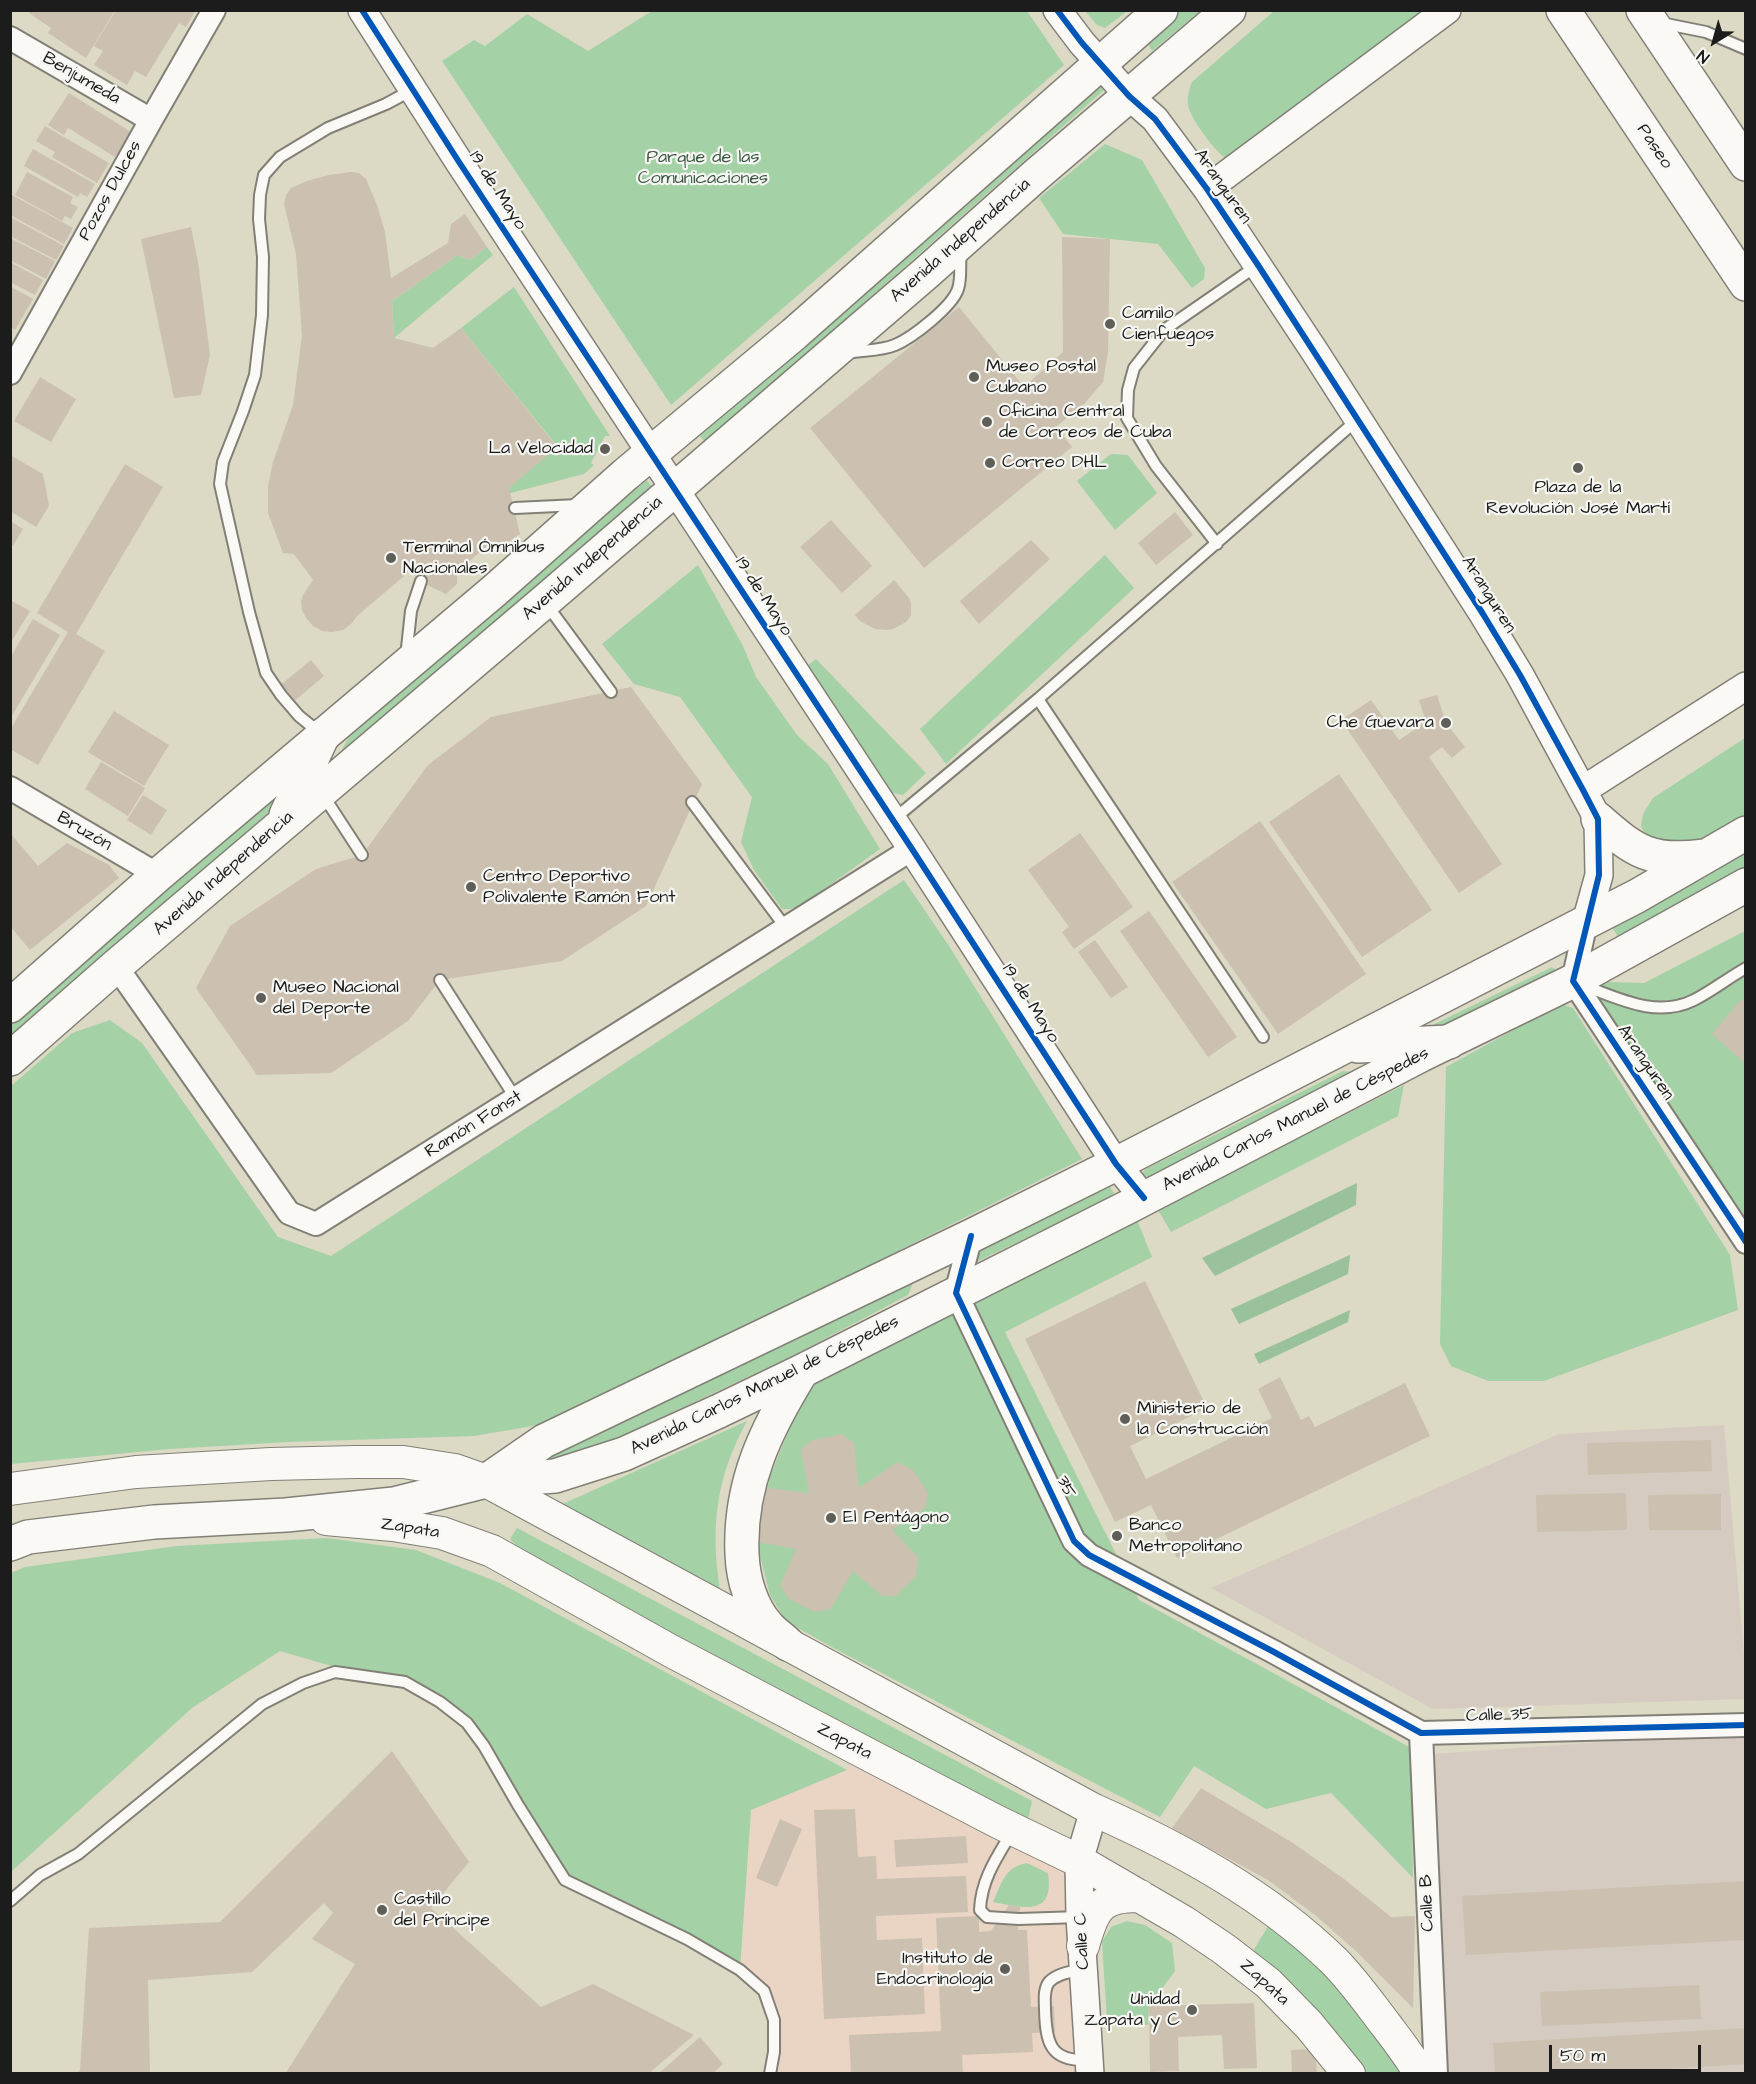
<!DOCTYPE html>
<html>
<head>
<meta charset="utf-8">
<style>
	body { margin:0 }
	#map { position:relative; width:1756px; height:2084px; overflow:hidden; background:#dcd9c5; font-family:"Architects Daughter",sans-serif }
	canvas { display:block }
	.frame { position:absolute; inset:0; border:12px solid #1c1c1c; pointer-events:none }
	.north { position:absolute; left:1684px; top:12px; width:60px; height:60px; -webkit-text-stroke:4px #f6f6f2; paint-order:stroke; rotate:217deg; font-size:16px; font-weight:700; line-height:24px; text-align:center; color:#1c1c1c }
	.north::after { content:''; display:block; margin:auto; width:21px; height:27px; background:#1c1c1c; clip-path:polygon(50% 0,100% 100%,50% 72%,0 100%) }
	.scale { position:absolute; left:1549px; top:2045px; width:152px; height:27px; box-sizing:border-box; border:3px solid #1c1c1c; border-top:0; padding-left:8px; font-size:18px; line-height:21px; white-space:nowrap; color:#1c1c1c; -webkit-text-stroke:4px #f6f6f2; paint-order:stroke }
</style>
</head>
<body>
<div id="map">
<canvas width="1756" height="2084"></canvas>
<div class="frame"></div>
<div class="north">N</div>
<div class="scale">50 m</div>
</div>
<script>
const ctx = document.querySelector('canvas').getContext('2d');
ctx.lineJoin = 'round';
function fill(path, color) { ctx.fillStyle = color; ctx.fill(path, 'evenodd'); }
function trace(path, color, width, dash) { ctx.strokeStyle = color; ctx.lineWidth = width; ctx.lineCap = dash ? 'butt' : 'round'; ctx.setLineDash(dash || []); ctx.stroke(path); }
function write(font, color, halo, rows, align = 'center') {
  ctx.font = font + ' "Architects Daughter",sans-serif'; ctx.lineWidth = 4.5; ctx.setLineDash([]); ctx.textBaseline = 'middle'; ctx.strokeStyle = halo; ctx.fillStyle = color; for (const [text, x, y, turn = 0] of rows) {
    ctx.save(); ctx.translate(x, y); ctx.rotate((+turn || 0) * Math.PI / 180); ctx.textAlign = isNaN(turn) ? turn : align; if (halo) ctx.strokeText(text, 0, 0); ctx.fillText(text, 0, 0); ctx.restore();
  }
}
fill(new Path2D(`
	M873,1757L1079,1861L1083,2073H770L774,2052L764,1991L740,1970L751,1810Z`), '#ead5c4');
fill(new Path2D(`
	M1724,1425L1745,1666V1699L1433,1709L1211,1588L1559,1434Z
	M1745,1732V2073H1436L1433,1754Z`), '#d6cbc1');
fill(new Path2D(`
	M1027,11L1064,65L671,405L442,61L474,40L485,46L527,14L588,51L652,11Z
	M1085,11H1127L1105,28L1097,25Z
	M1181,11H1200L1152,51L1146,40Z
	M1274,11H1436L1227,159C1215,152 1190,118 1188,105C1187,97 1189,90 1192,82Z
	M1100,80L1105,88L1104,90L706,443L700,436L966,206Z
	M1105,144L1142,160L1205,268L1204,279L1192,288L1158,244L1063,234L1039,198Z
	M487,247L493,255L394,338L392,301L458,255L470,260Z
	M514,287L610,436H605L591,463L594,465L584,474L499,496L557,446L461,328Z
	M1111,454L1128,455L1157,493L1115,530L1077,481Z
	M647,480L653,488L335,762L354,728Z
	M1105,555L1134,588L946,764L920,729Z
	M698,565L743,646L756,677L797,735L828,764L880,849L802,905L791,909H782L754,870L741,842L752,797L680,697L634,684L602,644Z
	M816,659L926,773L903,795L885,791L803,669Z
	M1745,738V824L1688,849L1645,835L1641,826L1643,814L1653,798Z
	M289,780L270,811L11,1037V1020Z
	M1745,849V866L1620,940L1612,927Z
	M904,880L949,946L1082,1159L556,1422L474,1436L288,1442L170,1449L11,1464V1086L72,1033L110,1020L142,1043L278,1237L331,1256Z
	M1745,931V1242L1573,981L1644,983Z
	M1552,967L1556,970L1550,980L1443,1030L1414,1034Z
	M1561,1004L1573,1008L1730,1255L1738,1310L1544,1381H1488L1451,1366L1440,1344L1446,1067Z
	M1343,1071L1364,1073L1149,1181L1142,1179L1141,1174L1146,1169Z
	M1404,1085L1398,1116L1171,1232L1158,1210Z
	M1106,1186L1110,1187L1114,1193L1111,1197L976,1262L983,1245Z
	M1137,1220L1152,1257L1005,1332L1139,1600L1411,1748L1413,1878L1331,1793L1266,1809L1194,1766L1160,1817L839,1651L787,1622L770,1595L758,1548L769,1479L796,1412L815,1384Z
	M916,1276L908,1295L792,1356L607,1443L538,1466L571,1445L772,1351Z
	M747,1421C716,1477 710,1527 720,1590L556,1507Z
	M517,1528L1032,1801L1027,1824L537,1566L510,1539Z
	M327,1538L416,1550L500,1583L847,1770L751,1810L740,1970L565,1880L467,1723L405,1682L369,1677L280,1651L192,1708L11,1872V1573L25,1567L177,1546Z
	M1027,1863L1048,1873C1055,1917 1023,1908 993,1902C1002,1883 1004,1867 1027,1863Z
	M1127,1921L1145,1925L1172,1943L1175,1971L1149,2006L1148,2025L1107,2021L1102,1942L1111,1927Z
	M1270,1923L1327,1968L1408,2073H1361L1250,1956Z`), '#a5d1a7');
fill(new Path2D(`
	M1357,1183L1356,1205L1215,1276L1202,1258Z
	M1350,1255L1348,1274L1239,1324L1231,1309Z
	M1350,1310L1348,1322L1259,1364L1254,1354Z`), '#99c29b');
fill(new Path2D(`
	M31,10H115L86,58L48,33L51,28L29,13Z
	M116,10H196L186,27L179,23L146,77L135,71L127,85L94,65L103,51L94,46Z
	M69,93L131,132L115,157L68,128L64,135L48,125Z
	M45,126L109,163L97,183L52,157L55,152L36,141Z
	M33,149L95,184L87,197L80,193L78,197L24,166Z
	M27,172L73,197L70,203L78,207L71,219L65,216L62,221L15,195Z
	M351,172L359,173L366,179L377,205L385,232L391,278L448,243L451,224L465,214L487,247L470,260L458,255L392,301L394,338L433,348L461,328L557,447L509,488L520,534L500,547L488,545L457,572V584L446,594L423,583L410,571L357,616L352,623L343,630L332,632L322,631L313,626L306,618L302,610L301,602L303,595L313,580L294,554L283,553L268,513V486L273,462L293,405L302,335L296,254L284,204L286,195L291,188L307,181L329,175Z
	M10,194L73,228L64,244L10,215Z
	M10,217L64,246L56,260L10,236Z
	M191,227L198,262L210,355L201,395L174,398L141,239Z
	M1062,237L1110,239L1108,352L1103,382L1084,404L1056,427L1072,447L924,568L810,428L959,307L1024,387L1063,352Z
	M10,238L55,261L46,279L10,260Z
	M10,262L43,280L35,295L10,282Z
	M10,286L33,299L15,330L10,327Z
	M40,377L76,399L51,442L14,421Z
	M10,455L43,474L49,506L36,527L10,511Z
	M125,464L163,487L76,634L105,651L38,765L10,749V730L68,632L37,613Z
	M1175,512L1193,535L1156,565L1138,543Z
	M831,520L872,566L842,593L800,547Z
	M10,521L23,529L13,546L10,545Z
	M1031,540L1050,559L979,624L960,601Z
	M894,580L909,598L911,603V615L906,622L893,629L886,630L875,629L860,621L855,615Z
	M10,600L30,611L10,644Z
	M33,619L60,635L10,719V658Z
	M311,660L324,676L292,703L278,687Z
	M631,687L702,784L646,906L562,961L440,980L408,1021L331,1073L257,1075L196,988L230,926L316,869L362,855L428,765L491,717Z
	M1437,695L1446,723L1465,747L1452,758L1442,747L1429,757L1502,864L1459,893L1341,720L1371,700L1399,740L1426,722L1419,700Z
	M114,711L169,745L144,786L88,752Z
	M101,762L145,788L128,816L85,789Z
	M1339,774L1432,910L1362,957L1269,822Z
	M143,795L167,810L151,835L127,820Z
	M1260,821L1366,974L1278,1034L1172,882Z
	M10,833L38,866L67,843L109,865L119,878L30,950L10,926Z
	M1080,833L1133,907L1074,949L1062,932L1069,927L1028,870Z
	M1149,911L1237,1037L1208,1057L1120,931Z
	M1095,940L1128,987L1111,998L1078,952Z
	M1746,997V1064L1712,1034L1739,1002Z
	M1145,1281L1207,1408L1130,1446L1146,1479L1272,1418L1258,1389L1280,1377L1301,1420L1309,1416L1315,1427L1405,1383L1430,1436L1177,1558L1151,1505L1115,1522L1025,1339Z
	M842,1434L854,1443L859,1488L898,1462L913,1470L928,1493L925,1508L892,1530L918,1557L916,1576L896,1596H882L853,1571L831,1609L815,1612L789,1599L780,1586L796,1549L757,1542L755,1499L767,1488L809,1493L801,1450L810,1441Z
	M1711,1440L1712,1471L1588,1475L1587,1443Z
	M1626,1493L1627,1530L1537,1532L1536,1495Z
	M1721,1494V1530H1649L1648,1495Z
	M392,1751L469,1862L431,1908L541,2007L593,1984L694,2035L648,2074H285L355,1964L312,1939L333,1913L324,1903L252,1972L148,1980L150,2074H77L80,2070L89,1928L220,1922Z
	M1201,1788L1293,1843L1344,1879L1391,1917L1415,1916L1413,2008L1357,1952L1315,1915L1268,1880L1172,1828Z
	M855,1809L858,1857L876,1856L877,1879L966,1876L968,1912L876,1916L877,1940L922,1938L925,2014L824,2019L814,1810Z
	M780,1819L802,1829L777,1887L756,1878Z
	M966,1836L968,1863L896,1867L894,1840Z
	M1746,1881V1940L1466,1955L1462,1896Z
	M1009,1905L1020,1907L1018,1930H1027L1031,2007L1054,2006L1055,2032L1032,2033L1033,2052L962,2055L963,2074H851L849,2035L941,2031L936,1918L979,1916V1932L991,1931Z
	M1699,1985L1701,2019L1542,2026L1540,1992Z
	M1254,2003L1257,2068L1224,2069L1222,2035L1178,2037L1179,2071L1150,2072L1149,2006Z
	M1746,2028V2064L1590,2074H1495L1493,2043Z
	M700,2037L723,2064L712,2074H658Z
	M1315,2049L1317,2074H1292L1291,2050Z`), '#ccc0b0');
const service = new Path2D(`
	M1661,23L1706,32L1746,49
	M848,353C864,350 880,351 895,345C912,338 952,307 958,289C962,277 959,264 961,252
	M515,508L578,505
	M1217,544L1156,466L1127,418L1128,390L1134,368L1164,330L1258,265
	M547,605L611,692
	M406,657L411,611L421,581
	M1038,699L1263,1037
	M320,733L299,716L281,695L266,673L249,612L220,484L223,462L243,411L255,375L262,315L263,257L259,219L260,195L264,175L280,157L328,128L386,104L412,90
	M323,795L362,855
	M692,802L786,928
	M894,819L1038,699L1357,420
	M440,980L516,1099
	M1582,985C1618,998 1656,1019 1694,1000C1712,991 1728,978 1746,968
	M1012,1832C997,1857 981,1880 980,1910L987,1917L1019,1919L1080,1917
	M10,1901L40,1875L78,1854L262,1704L303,1683L335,1672L405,1682L440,1702L467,1723L484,1746L518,1805L565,1880L687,1939L740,1970L764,1991L774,2020V2052L770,2074
	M1084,1969C1071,1972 1058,1973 1049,1982C1043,1990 1045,2001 1045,2010C1046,2043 1050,2062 1089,2060`);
const minor = new Path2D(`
	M10,38L151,120
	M10,373L151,120L214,10
	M10,788L158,875
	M1586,922L1573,981L1746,1242
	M116,966L289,1213L316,1224L912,849
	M971,1236L956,1293L1074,1541L1089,1555L1274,1652L1421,1733L1746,1725
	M1421,1733L1436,2074`);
const tertiary = new Path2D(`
	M362,10L459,162L912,849L1116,1164L1144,1198
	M1057,10L1082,43L1129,96L1155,119L1207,189L1315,352L1483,614L1520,675L1598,819L1599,875L1586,922
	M1207,189L1447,10
	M1583,790L1746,686
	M1090,2074L1080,1917L1079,1861L1094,1810`);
const secondary = new Path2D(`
	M10,1489L136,1472L271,1464L356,1462H403L455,1470L486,1481L1094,1810C1180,1848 1266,1895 1334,1961C1353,1980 1369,2003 1386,2025C1398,2041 1410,2056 1420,2074
	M326,1519L393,1525L442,1533L492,1551L671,1651L873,1757L998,1822L1079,1861L1184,1922L1224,1949L1268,1983L1309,2025L1349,2074
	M1083,1946C1093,1910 1099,1895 1140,1896`);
const primary = new Path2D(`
	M1563,10L1746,284
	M1643,10L1746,164
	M10,1006L158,875L494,591L626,474L794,334L1161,10
	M10,1544L28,1537L154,1522L286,1515L394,1504L486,1481L555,1476L624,1454L719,1411L802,1371L1126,1208L1421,1055L1573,981L1746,885
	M788,1644C782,1638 774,1633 768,1626C751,1607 743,1579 742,1554C739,1484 766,1429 802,1371`);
const trunk = new Path2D(`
	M286,815L323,735
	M1598,819C1635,852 1652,863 1703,856
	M1358,1046L1449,1042
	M10,1059L116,966L545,601L926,273L1036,175L1229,10
	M486,1481L544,1441L971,1236L1116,1164L1637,896L1746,833`);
trace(service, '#828076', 14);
trace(minor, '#828076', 26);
trace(tertiary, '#828076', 30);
trace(secondary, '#828076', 34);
trace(primary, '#828076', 36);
trace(trunk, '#828076', 36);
trace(service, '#faf9f6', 10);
trace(minor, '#faf9f6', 22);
trace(tertiary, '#faf9f6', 27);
trace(secondary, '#faf9f6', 32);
trace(primary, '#faf9f6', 33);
trace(trunk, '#faf9f6', 33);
trace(new Path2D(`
	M362,10L459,162L912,849L1116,1164L1144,1198
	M1057,10L1082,43L1129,96L1155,119L1207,189L1258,265L1483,614L1520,675L1583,790L1598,819L1599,875L1573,981L1746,1242
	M971,1236L956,1293L1074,1541L1089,1555L1274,1652L1421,1733L1746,1725`), '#0057b8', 6);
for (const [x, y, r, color] of [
	[1110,324,6,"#5f5e57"],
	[974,377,6,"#5f5e57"],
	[987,422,6,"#5f5e57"],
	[605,449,6,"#5f5e57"],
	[990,463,6,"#5f5e57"],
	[1578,468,6,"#5f5e57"],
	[391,558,6,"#5f5e57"],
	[1446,723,6,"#5f5e57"],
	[471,887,6,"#5f5e57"],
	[261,998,6,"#5f5e57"],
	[1125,1419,6,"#5f5e57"],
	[831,1518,6,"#5f5e57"],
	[1117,1536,6,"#5f5e57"],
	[382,1910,6,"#5f5e57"],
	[1005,1969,6,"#5f5e57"],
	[1192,2010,6,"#5f5e57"]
]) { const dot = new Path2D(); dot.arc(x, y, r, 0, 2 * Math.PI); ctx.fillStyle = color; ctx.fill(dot); trace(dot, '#f6f6f2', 2); }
write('18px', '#1c1c1c', '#f6f6f2', [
	["Benjumeda",81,79,30],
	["Paseo",1654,147,56],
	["Aranguren",1222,187,55],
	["Pozos Dulces",111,191,-61],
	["19 de Mayo",497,191,57],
	["Avenida Independencia",961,241,-41],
	["Avenida Independencia",593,559,-41],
	["Aranguren",1488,595,58],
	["19 de Mayo",763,597,57],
	["Bruzón",84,832,30],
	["Avenida Independencia",224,874,-41],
	["19 de Mayo",1030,1004,57],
	["Aranguren",1645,1063,56],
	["Avenida Carlos Manuel de Céspedes",1296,1120,-27],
	["Ramón Fonst",474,1125,-32],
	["Avenida Carlos Manuel de Céspedes",765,1386,-26],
	["35",1065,1487,65],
	["Zapata",410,1529,9],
	["Calle 35",1499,1716,-2],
	["Zapata",844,1742,28],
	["Calle B",1428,1903,-92],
	["Calle C",1083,1941,-93],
	["Zapata",1264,1983,42]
]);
write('18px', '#3c5944', '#f6f6f2', [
	["Parque de las",703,158],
	["Comunicaciones",703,179]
]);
write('18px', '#1c1c1c', '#f6f6f2', [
	["Camilo",1122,314],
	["Cienfuegos",1122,335],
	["Museo Postal",986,367],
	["Cubano",986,388],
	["Oficina Central",999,412],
	["de Correos de Cuba",999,433],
	["La Velocidad",593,449,"right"],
	["Correo DHL",1002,463],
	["Plaza de la",1578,488,"center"],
	["Revolución José Martí",1578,509,"center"],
	["Terminal Ómnibus",403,548],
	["Nacionales",403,569],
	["Che Guevara",1434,723,"right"],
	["Centro Deportivo",483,877],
	["Polivalente Ramón Font",483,898],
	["Museo Nacional",273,988],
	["del Deporte",273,1009],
	["Ministerio de",1137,1409],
	["la Construcción",1137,1430],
	["El Pentágono",843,1518],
	["Banco",1129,1526],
	["Metropolitano",1129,1547],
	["Castillo",394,1900],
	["del Príncipe",394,1921],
	["Instituto de",993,1959,"right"],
	["Endocrinología",993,1980,"right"],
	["Unidad",1180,2000,"right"],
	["Zapata y C",1180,2021,"right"]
], 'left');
</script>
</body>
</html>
